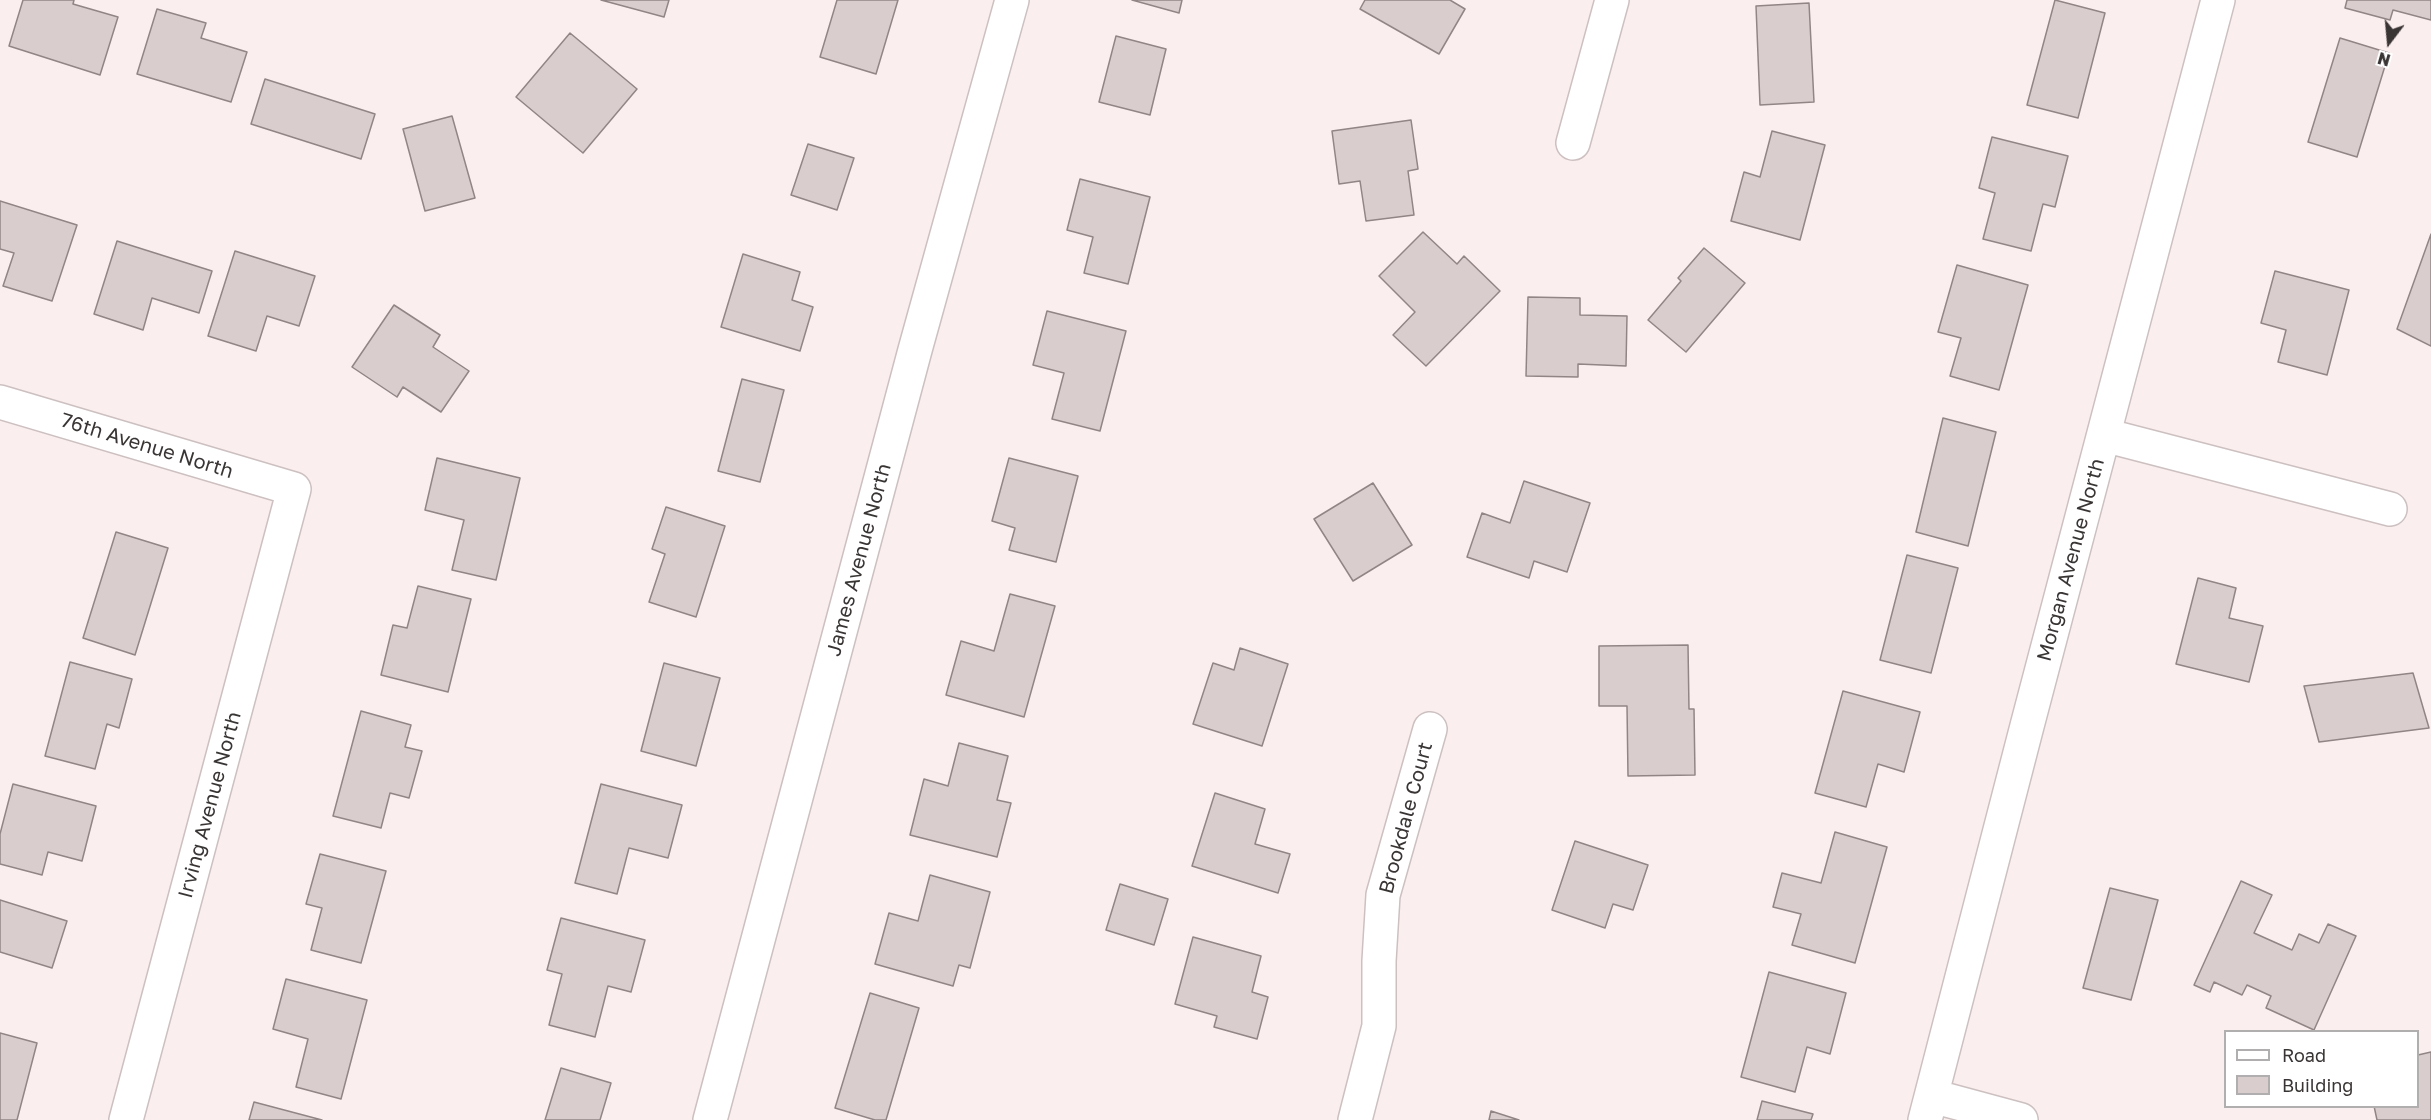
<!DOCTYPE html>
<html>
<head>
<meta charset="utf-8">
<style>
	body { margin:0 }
	#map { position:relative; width:2431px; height:1120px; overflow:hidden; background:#fbeeee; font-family:"Golos Text",sans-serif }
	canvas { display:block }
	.legend { position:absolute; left:2224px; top:1030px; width:195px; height:78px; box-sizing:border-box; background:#fff; border:2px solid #b0aeae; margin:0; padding:8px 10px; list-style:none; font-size:18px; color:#3a3535 }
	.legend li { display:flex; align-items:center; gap:12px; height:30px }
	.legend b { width:30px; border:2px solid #b0aeae }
	.north { position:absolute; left:2359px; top:12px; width:60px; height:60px; -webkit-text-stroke:4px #fff; paint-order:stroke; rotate:196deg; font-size:16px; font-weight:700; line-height:24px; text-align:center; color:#3a3535 }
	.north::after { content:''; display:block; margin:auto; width:21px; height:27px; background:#3a3535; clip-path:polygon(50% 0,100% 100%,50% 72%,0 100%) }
</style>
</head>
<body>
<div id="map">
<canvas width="2431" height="1120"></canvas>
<ul class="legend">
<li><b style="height:8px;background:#fff"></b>Road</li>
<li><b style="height:16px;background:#dacdcd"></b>Building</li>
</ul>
<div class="north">N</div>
</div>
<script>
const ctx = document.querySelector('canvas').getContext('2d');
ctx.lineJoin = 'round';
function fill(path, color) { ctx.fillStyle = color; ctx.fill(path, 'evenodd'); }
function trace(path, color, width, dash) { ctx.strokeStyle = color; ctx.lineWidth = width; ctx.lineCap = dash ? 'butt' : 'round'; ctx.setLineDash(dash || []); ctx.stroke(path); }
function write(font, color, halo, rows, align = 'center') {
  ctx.font = font + ' "Golos Text",sans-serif'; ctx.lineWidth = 6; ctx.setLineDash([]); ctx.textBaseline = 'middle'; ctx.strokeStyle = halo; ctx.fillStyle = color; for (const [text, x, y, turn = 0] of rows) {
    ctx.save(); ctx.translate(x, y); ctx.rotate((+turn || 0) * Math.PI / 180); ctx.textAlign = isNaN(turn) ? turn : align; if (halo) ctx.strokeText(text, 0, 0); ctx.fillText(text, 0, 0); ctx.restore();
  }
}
const building = new Path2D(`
	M23,0H74L73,4L118,17L100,75L9,46Z
	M601,0H669L664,17Z
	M837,0H898L876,74L820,57Z
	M1132,0H1182L1179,13Z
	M1365,0H1450L1465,9L1439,54L1360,9Z
	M2055,0L2105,13L2078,118L2027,105Z
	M2347,0H2431V20L2393,10L2390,20L2345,8Z
	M1809,3L1814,102L1760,105L1756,6Z
	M157,9L206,23L201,38L247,52L231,102L137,74Z
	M570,33L637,89L583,153L516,97Z
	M1116,36L1166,49L1150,115L1099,102Z
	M2340,38L2389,53L2357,157L2308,142Z
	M265,79L375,114L361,159L251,124Z
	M452,116L475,198L425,211L403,129Z
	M1411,120L1418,169L1408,171L1414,215L1366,221L1360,181L1339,184L1332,131Z
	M1772,131L1825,145L1800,240L1731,221L1744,172L1760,177Z
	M1992,137L2068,156L2055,207L2043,204L2031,251L1983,239L1995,193L1979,188Z
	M808,144L854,158L837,210L791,195Z
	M1080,179L1150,197L1128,284L1084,273L1093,237L1067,230Z
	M0,201L77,225L52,301L3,286L14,253L0,249Z
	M1423,232L1457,264L1464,256L1500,291L1426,366L1393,335L1415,312L1379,276Z
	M2431,234V346L2397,329Z
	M117,241L212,271L199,313L152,298L143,330L94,314Z
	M1704,248L1745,283L1686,352L1648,320L1681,281L1678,278Z
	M235,251L315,276L299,326L267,316L256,351L208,336Z
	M743,254L800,272L792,300L813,307L800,351L721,327Z
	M1957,265L2028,285L1999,390L1950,376L1961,338L1938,332Z
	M2275,271L2349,290L2327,375L2278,362L2286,330L2261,323Z
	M1528,297L1580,298V315L1627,316L1626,366L1578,364V377L1526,376Z
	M394,305L440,335L433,347L469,371L441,412L403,387L397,397L352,367Z
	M1047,311L1126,331L1100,431L1052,419L1064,373L1033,365Z
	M742,379L784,390L760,482L718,471Z
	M1943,418L1996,432L1968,546L1916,532Z
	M437,458L520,478L496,580L452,570L464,520L425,510Z
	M1009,458L1078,476L1056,562L1009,550L1015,528L992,521Z
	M1524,481L1590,503L1567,572L1534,561L1529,578L1467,557L1482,513L1510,523Z
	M1373,483L1412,545L1353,581L1314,519Z
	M666,507L725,526L696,617L649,602L665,554L652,549Z
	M116,532L168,548L135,655L83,638Z
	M1907,555L1958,568L1931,673L1880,660Z
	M2198,578L2236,588L2229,618L2263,626L2249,682L2176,664Z
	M418,586L471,599L448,692L381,675L393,625L407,628Z
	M1010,594L1055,606L1024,717L946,695L961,641L994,651Z
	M1688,645L1689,709H1694L1695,775L1628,776L1627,706H1599V646Z
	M1240,648L1288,664L1262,746L1193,724L1213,663L1234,670Z
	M70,662L132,679L119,728L107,724L95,769L45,756Z
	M664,663L720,678L696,766L641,751Z
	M2413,673L2429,728L2319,742L2304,686Z
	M1843,691L1920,712L1904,772L1878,764L1866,807L1815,793Z
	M361,711L411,725L405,747L422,751L409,798L390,793L381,828L333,816Z
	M959,743L1008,756L997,800L1011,803L997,857L910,835L924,779L948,786Z
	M13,784L96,806L82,861L48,852L42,875L0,864V834Z
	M601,784L682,805L668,858L629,848L617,894L575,883Z
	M1215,793L1265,809L1255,844L1290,854L1278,893L1192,866Z
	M1835,832L1887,847L1855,963L1792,945L1801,914L1773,907L1782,873L1821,883Z
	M1575,841L1648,865L1633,910L1613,904L1605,928L1552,910Z
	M320,854L386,871L361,963L311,950L322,908L306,904Z
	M930,875L990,892L970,968L959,965L953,986L875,964L889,913L918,921Z
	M2241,881L2272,895L2254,933L2292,950L2299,934L2319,943L2328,924L2356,936L2314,1030L2266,1008L2271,996L2247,985L2242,995L2214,982L2210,992L2194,985Z
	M1120,884L1168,899L1154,945L1106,930Z
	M2110,888L2158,900L2131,1000L2083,988Z
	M0,900L67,921L52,968L0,952Z
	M561,918L645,940L631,992L608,986L595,1037L549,1025L562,974L547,970Z
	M1193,937L1261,956L1252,992L1268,997L1257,1039L1214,1027L1217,1016L1175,1004Z
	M1769,972L1846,993L1830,1054L1807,1047L1795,1092L1741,1077Z
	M286,979L367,1000L341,1099L296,1087L308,1039L273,1029Z
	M870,993L919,1008L886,1120H875L835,1108Z
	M0,1033L37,1043L17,1120H0Z
	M2431,1052V1120H2377L2374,1106H2418V1055Z
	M561,1068L611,1083L600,1120H545Z
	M1762,1101L1813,1114L1811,1120H1757Z
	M254,1102L322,1120H249Z
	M1491,1111L1519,1120H1489Z`);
fill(building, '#dacdcd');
trace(building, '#918586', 1.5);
const street = new Path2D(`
	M1573,143L1612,0
	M0,402L294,489L126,1120
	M2104,435L2390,509
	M1932,1096L2021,1120
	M710,1120L915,350L1012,0
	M1355,1120L1379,1026V961L1383,895L1430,729
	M1925,1120L2027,726L2218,0`);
trace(street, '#cdc0c1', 36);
trace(street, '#fff', 33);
write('20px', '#3a3535', '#fff', [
	["76th Avenue North",147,446,17],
	["James Avenue North",859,560,-75],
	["Morgan Avenue North",2071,560,-75],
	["Irving Avenue North",210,805,-75],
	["Brookdale Court",1406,818,-75]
]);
</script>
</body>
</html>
